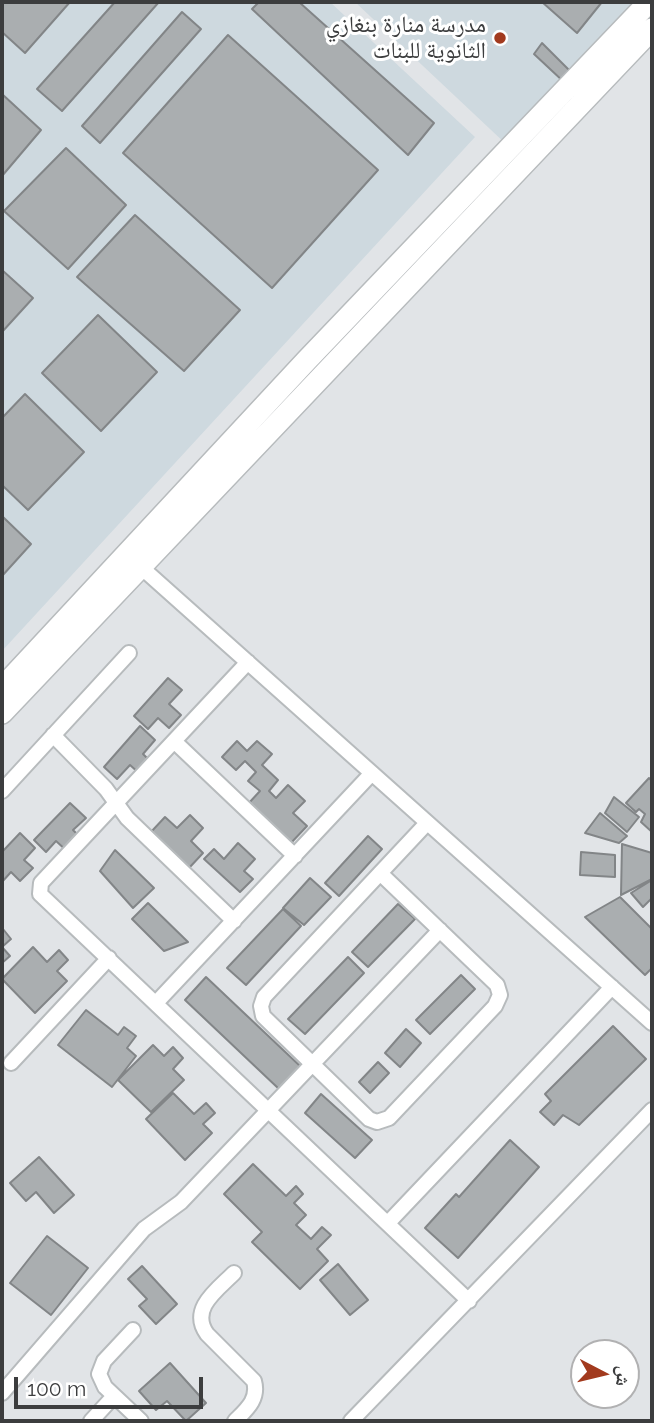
<!DOCTYPE html>
<html>
<head>
<meta charset="utf-8">
<style>
	body { margin:0 }
	#map { position:relative; width:654px; height:1423px; overflow:hidden; background:#e1e4e7; font-family:Raleway,"Noto Naskh Arabic",sans-serif }
	canvas { display:block }
	.frame { position:absolute; inset:0; border:4px solid #3c3d3e; pointer-events:none }
	.north { position:absolute; left:570px; top:1339px; width:70px; height:70px; box-sizing:border-box; background:#fff; border:2px solid #b1b1b2; border-radius:50%; rotate:97deg; font-size:19px; font-weight:700; line-height:28px; text-align:center; color:#3c3d3e }
	.north::after { content:''; display:block; margin:auto; width:24px; height:32px; background:#a23a1e; clip-path:polygon(50% 0,100% 100%,50% 72%,0 100%) }
	.scale { position:absolute; left:14px; top:1377px; width:189px; height:32px; box-sizing:border-box; border:4px solid #3c3d3e; border-top:0; padding-left:9px; font-size:21px; line-height:24px; white-space:nowrap; color:#3c3d3e; -webkit-text-stroke:5px #fff; paint-order:stroke }
</style>
</head>
<body>
<div id="map">
<canvas width="654" height="1423"></canvas>
<div class="frame"></div>
<div class="north">ش</div>
<div class="scale">100 m</div>
</div>
<script>
const ctx = document.querySelector('canvas').getContext('2d');
ctx.lineJoin = 'round';
function fill(path, color) { ctx.fillStyle = color; ctx.fill(path, 'evenodd'); }
function trace(path, color, width, dash) { ctx.strokeStyle = color; ctx.lineWidth = width; ctx.lineCap = dash ? 'butt' : 'round'; ctx.setLineDash(dash || []); ctx.stroke(path); }
function write(font, color, halo, rows, align = 'center') {
  ctx.font = font + ' Raleway,"Noto Naskh Arabic",sans-serif'; ctx.lineWidth = 6; ctx.setLineDash([]); ctx.textBaseline = 'middle'; ctx.strokeStyle = halo; ctx.fillStyle = color; for (const [text, x, y, turn = 0] of rows) {
    ctx.save(); ctx.translate(x, y); ctx.rotate((+turn || 0) * Math.PI / 180); ctx.textAlign = isNaN(turn) ? turn : align; if (halo) ctx.strokeText(text, 0, 0); ctx.fillText(text, 0, 0); ctx.restore();
  }
}
fill(new Path2D(`
	M2,2H330L475,137L2,651Z
	M355,2H641L507,145Z`), '#ced9df');
const building = new Path2D(`
	M2,2H70L25,53L2,32Z
	M115,2H159L62,111L37,89Z
	M259,2H299L434,123L408,155L252,9Z
	M542,2H602L577,33Z
	M182,12L201,29L100,143L82,126Z
	M228,35L378,170L272,288L123,153Z
	M542,43L573,74L565,83L534,54Z
	M2,94L41,130L2,176Z
	M66,148L126,205L68,269L4,211Z
	M135,215L240,310L184,371L77,277Z
	M2,270L33,298L2,332Z
	M98,315L157,372L101,431L42,373Z
	M25,394L84,452L28,510L2,485V418Z
	M2,516L31,544L2,576Z
	M168,678L182,690L169,704L181,715L169,728L158,718L148,729L134,716Z
	M140,726L155,740L143,754L151,762L140,774L130,765L117,779L104,767Z
	M237,741L247,751L257,741L272,754L262,765L278,780L269,791L276,798L288,785L305,801L293,813L307,826L290,844L248,804L260,791L248,781L256,772L245,761L236,770L222,757Z
	M649,778L652,781V832L641,822L645,814L639,809L636,812L626,803Z
	M614,797L639,817L627,832L605,813Z
	M70,803L86,818L73,830L81,838L68,852L56,841L46,852L34,840Z
	M600,813L627,836L619,843L585,833Z
	M190,815L203,828L191,841L203,853L189,868L151,832L165,817L177,828Z
	M20,833L35,848L24,860L33,868L20,881L11,872L2,882V852Z
	M368,836L382,849L339,896L325,883Z
	M238,843L255,859L244,871L253,879L240,892L204,859L214,849L224,859Z
	M622,844L652,853V879L621,895Z
	M115,850L154,888L133,908L100,871Z
	M581,852L615,855V877L580,875Z
	M310,878L331,897L304,925L283,908Z
	M652,880V898L643,907L631,893Z
	M620,897L652,929V968L645,975L585,917Z
	M148,903L188,942L164,951L132,919Z
	M398,904L415,919L368,967L352,952Z
	M283,909L301,926L246,985L227,968Z
	M3,929L11,939L2,947L10,956L2,963V930Z
	M33,947L47,962L59,950L68,960L57,971L67,981L35,1013L2,979Z
	M348,957L364,973L305,1034L288,1019Z
	M461,975L475,989L430,1034L416,1020Z
	M206,977L300,1066L279,1089L185,1000Z
	M86,1010L118,1035L124,1027L136,1036L127,1048L136,1056L112,1087L58,1045Z
	M613,1026L646,1059L579,1125L563,1115L554,1125L540,1112L551,1101L545,1094Z
	M406,1029L421,1043L400,1067L385,1053Z
	M153,1045L164,1056L173,1047L183,1058L173,1069L184,1080L151,1112L118,1080Z
	M378,1062L389,1073L370,1093L359,1082Z
	M173,1093L194,1114L206,1103L215,1113L203,1124L212,1133L185,1160L146,1119Z
	M321,1094L372,1140L355,1158L305,1113Z
	M510,1140L539,1167L458,1258L425,1228L456,1194L459,1197Z
	M39,1157L74,1195L54,1213L36,1192L26,1201L10,1183Z
	M253,1164L286,1196L296,1186L303,1194L294,1203L306,1215L296,1225L311,1239L322,1227L331,1235L317,1249L328,1261L300,1289L252,1242L262,1232L224,1194Z
	M47,1236L88,1268L51,1315L10,1283Z
	M338,1264L368,1300L350,1315L320,1280Z
	M142,1266L177,1304L156,1324L139,1306L147,1299L128,1279Z
	M170,1363L206,1403L186,1421L167,1401L156,1410L139,1391Z`);
fill(building, '#aaaeb0');
trace(building, '#828587', 2);
const minor = new Path2D(`
	M141,567L652,1023
	M248,662L41,883L40,894L469,1301
	M53,735L106,789L127,818L234,921
	M175,742L295,856
	M2,791L129,653
	M380,873L497,985L500,995L495,1006L389,1118L377,1122L369,1119L263,1016L261,1006L264,997L427,823
	M156,1003L372,773
	M11,1063L109,958
	M388,1223L612,987
	M234,1273C217,1290 189,1309 207,1334L254,1381C259,1399 247,1409 235,1421
	M133,1330L104,1361L99,1374L105,1387L141,1421
	M2,1393L144,1229L181,1202L440,930
	M91,1421L114,1396
	M351,1421L652,1110`);
const secondary = new Path2D(`
	M2,688L307,360L649,2
	M2,713L652,29`);
trace(minor, '#b7bbbd', 18);
trace(secondary, '#b7bbbd', 24);
trace(minor, '#fff', 14);
trace(secondary, '#fff', 21);
for (const [x, y, r, color] of [
	[500,38,7,"#a23a1e"]
]) { const dot = new Path2D(); dot.arc(x, y, r, 0, 2 * Math.PI); ctx.fillStyle = color; ctx.fill(dot); trace(dot, '#fff', 2.5); }
write('23px', '#3c3d3e', '#fff', [
	["مدرسة منارة بنغازي",486,25],
	["الثانوية للبنات",486,51]
], 'right');
</script>
</body>
</html>
